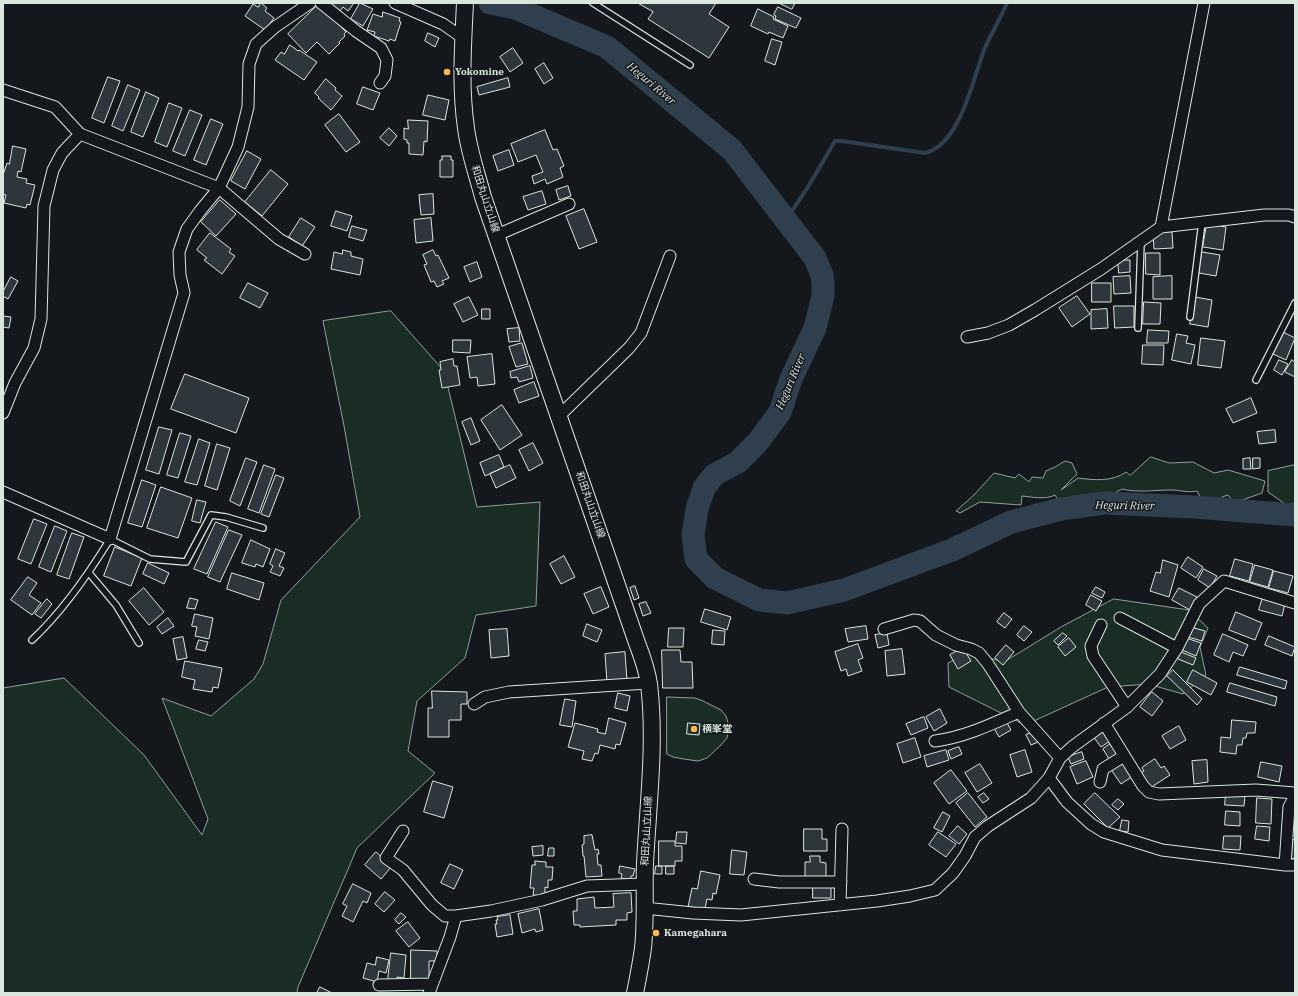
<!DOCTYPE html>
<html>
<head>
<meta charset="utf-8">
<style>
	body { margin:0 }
	#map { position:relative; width:1298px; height:996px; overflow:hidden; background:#14181c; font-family:"IBM Plex Serif",serif }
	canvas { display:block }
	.frame { position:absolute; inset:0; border:4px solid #d8e6dc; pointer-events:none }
</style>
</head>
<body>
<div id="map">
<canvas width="1298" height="996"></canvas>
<div class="frame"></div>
</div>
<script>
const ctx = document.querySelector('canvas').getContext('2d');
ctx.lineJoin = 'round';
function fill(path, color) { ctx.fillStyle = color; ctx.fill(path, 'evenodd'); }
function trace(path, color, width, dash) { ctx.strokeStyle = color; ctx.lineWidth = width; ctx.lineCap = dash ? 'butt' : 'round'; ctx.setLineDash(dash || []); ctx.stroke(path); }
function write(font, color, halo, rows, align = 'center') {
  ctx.font = font + ' "IBM Plex Serif","Noto Sans JP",serif'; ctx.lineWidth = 3; ctx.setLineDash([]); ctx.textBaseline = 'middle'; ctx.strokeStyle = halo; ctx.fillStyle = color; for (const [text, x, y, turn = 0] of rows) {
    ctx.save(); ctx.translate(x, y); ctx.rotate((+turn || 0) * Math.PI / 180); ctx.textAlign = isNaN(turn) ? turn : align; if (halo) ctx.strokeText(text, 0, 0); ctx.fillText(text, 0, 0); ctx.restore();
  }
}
const green = new Path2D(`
	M391,311L444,371L477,507L540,502L536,606L476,615L465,658L417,701L408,751L435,773L357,848L298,987L297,993H3V688L64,678L144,755L202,835L208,819L162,698L211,716L254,679L263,664L281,600L360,517L344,426L323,321Z
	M1151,457L1169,463L1193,462L1214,473L1228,470L1265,481L1262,493L1234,503L1228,495L1222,497L1223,501L1202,500L1197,491C1188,493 1180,490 1171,490C1155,490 1138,493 1122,489C1107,497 1092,504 1075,504C1069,504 1067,501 1059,502L1055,495C1046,500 1032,497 1022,496L1021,505L980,502L960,513L956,511L974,495L994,473L1015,478L1019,474L1029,482L1032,477L1043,478L1046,471L1055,467L1065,461L1072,463L1077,474L1061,490L1078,478C1093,480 1113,482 1126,472L1130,475Z
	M1295,465V502L1291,508L1268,492V471Z
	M1114,599L1189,610L1208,628L1200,647L1206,675L1183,694L1148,684L1108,687L1025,725L949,687L948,663L969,652L1004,662L1061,627Z
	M667,697L695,698L703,701L721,710L726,716L729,726L727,738L720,746L707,758L698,761L684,759L673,757L667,754Z`);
fill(green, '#1a2d24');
trace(green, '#939e99', 1);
trace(new Path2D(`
	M786,220L808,187L835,141H842L925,153C960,145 973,79 984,50C991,34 1000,19 1007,3`), '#2f3f4d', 4);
trace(new Path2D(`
	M490,3L515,8L607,47L732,150L815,258L822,275L823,284V296L815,328L791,379L780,412L758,442L738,462L714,475L704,488L697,509L693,535L696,559L715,578L759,600L787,603L844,590L952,550L1011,522L1061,509L1104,503L1194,507L1295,515`), '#2f3f4d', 23);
const building = new Path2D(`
	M261,3L267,8L265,11L274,18L265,30L245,16L253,4L258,7Z
	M328,3H354L348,11L343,7L340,11Z
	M360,3L373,9L363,26L351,19Z
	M638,3H716L709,14L729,27L709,58L648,19L653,12Z
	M779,3H795L792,9Z
	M319,4L346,32L344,34L345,36L339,42L340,43L329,54L317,42L306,53L288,34Z
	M778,7L801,18L796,28L775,19L776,16L774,15Z
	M758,9L774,17L773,19L788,26L783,38L769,32L768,34L751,26Z
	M383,12L400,18L399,21L401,22L395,41L390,39L389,41L374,36L375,32L367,30L373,14L382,17Z
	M428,33L439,38L435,47L425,41Z
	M772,39L782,42L775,65L765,61Z
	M290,45L298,51L299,50L317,62L304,80L275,60L281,52L284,54Z
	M513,48L523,63L510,72L500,57Z
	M544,63L553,78L544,84L535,69Z
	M108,77L120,81L104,123L92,118Z
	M508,78L510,87L479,95L477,87Z
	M326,79L336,88L335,90L342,96L331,110L318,98L319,97L315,93Z
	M128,85L140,90L123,131L112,126Z
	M363,87L380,93L373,110L357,104Z
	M146,92L159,98L143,137L131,132Z
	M428,95L449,100L445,120L423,115Z
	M169,103L182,108L167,147L155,142Z
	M190,110L202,115L185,156L173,151Z
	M339,114L360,142L346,152L325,125Z
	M211,119L223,124L206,165L194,160Z
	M408,120L428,121L427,142L424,141L423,155L409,154V143H407V140L404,139V128L408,129Z
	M389,128L397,136L389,146L380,138Z
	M545,130L553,150L557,149L564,166L560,168L563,177L547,184L545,179L534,184L532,176L543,172L536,155L518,162L511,144Z
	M13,146L26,149L21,172L18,171L17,177L27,179L26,183L35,185L30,205L27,204L26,208L4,203L6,195L3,194V175L7,163L9,164Z
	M509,150L514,165L498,171L493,156Z
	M247,151L261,159L245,189L231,181Z
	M442,156H451V160H453V177H440V160H442Z
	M271,170L288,184L262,216L245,202Z
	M568,186L571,196L559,200L556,190Z
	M542,191L546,204L528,210L523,197Z
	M433,194L434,214L421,215L419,195Z
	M220,200L236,214L216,236L201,222Z
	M584,209L597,242L579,249L566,216Z
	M336,211L352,216L347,231L331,226Z
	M301,218L315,227L302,246L289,237Z
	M431,218L433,241L416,243L414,220Z
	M1207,224L1226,227L1223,250L1203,247Z
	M352,226L367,230L363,241L349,237Z
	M1172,232L1173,248L1154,249L1153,233Z
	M210,233L231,249L229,252L235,256L222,274L204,260L207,258L197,250Z
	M343,250L351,252V256L363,259L360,275L331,269L334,252L342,254Z
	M433,250L436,256L438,255L449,278L442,281L444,284L437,287L434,281L431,282L424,265L427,264L423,255Z
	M1202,252L1220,255L1216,276L1199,273Z
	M1146,253H1160V275L1146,274Z
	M1118,260H1130V272L1119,273Z
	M477,262L482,277L470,282L464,267Z
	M1130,276L1131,293L1114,294L1113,277Z
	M1172,276V299H1153V277Z
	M11,277L18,281L8,299L3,296V292Z
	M248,283L268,293L260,308L240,298Z
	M1092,283H1111V302H1092Z
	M1077,296L1090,314L1072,327L1059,308Z
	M469,297L478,315L463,322L454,304Z
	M1195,297L1212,300L1208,327L1190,324Z
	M1144,302L1161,303L1160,324H1143Z
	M1114,306H1134V327L1115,328Z
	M482,309H490V319H482Z
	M1107,309L1108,328L1091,329V310Z
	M3,316L11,317L9,328L3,327Z
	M519,328L520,341L509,342L507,329Z
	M1148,330L1169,331L1168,343H1147Z
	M1283,332L1295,338L1286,360L1273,354Z
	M1177,334L1188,336L1186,343L1195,345L1191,364L1172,360Z
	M1201,338L1225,341L1221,368L1198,365Z
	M453,340H471L470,353L453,352Z
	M522,343L528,364L516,367L509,347Z
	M1143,345H1164L1163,365L1142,364Z
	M492,354L495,384L478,386L477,377L470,378L467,357Z
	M453,359L454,366H457L460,385L442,388L439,370H441L440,362Z
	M1279,360L1288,364L1282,375L1274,370Z
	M1292,360L1295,362V377L1285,372Z
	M530,366L533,378L519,382L517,377L511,378L510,372Z
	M185,374L249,398L236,433L171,409Z
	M534,382L539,396L519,403L514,390Z
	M1251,398L1257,413L1233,423L1226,409Z
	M502,405L522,435L500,450L481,420Z
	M471,418L480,441L471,445L462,422Z
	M159,427L172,430L159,474L146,470Z
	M1275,430L1276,442L1259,444L1257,432Z
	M180,433L191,436L178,478L167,475Z
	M199,439L210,443L197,485L185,482Z
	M533,443L543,463L529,471L519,450Z
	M217,444L230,448L217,490L205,486Z
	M499,455L504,467L485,476L480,463Z
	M246,458L257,462L240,506L230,501Z
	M1250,458L1251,469H1243V459Z
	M1253,458H1260V468L1253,469Z
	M264,465L275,469L259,513L248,509Z
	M510,465L516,478L496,488L490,474Z
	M276,475L284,478L269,517L261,514Z
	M142,480L156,485L142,527L128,523Z
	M161,487L192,498L178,538L147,528Z
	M197,500L206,502L200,523L192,521Z
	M34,519L47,524L31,564L18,559Z
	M216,522L228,527L207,574L194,569Z
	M55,526L67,531L51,572L39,567Z
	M229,530L242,535L220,582L208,577Z
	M72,533L84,537L69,579L57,575Z
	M251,540L270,549L263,567L256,564L255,567L242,563Z
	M115,547L142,558L131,586L104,576Z
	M276,549L285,553L279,566L284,568L280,576L270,572L273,566L270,564Z
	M564,556L575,577L561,584L550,564Z
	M1188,557L1203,567L1196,578L1181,568Z
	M1235,559L1253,564L1249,581L1230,576Z
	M1163,560L1178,565L1169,597L1150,591L1156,572L1160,573Z
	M148,563L169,573L164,584L143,574Z
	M1255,565L1273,570L1268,587L1250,582Z
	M1204,569L1217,576L1210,588L1198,580Z
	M1274,571L1293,576L1288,593L1269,588Z
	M232,573L264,583L259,600L227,589Z
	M28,577L37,583L29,595L41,603L32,615L11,600Z
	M635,586L639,598L634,600L630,588Z
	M601,587L609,607L593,614L584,594Z
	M1096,587L1105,592L1102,598L1092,593Z
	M144,588L164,612L149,625L129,601Z
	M1179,588L1197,597L1190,610L1172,600Z
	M1091,595L1102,601L1096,611L1086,605Z
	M1263,597L1285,604L1282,616L1259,610Z
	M190,598L198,600L195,609L187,608Z
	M47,599L52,604L41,618L35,614Z
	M646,602L651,613L643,616L639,604Z
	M705,609L731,617L727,630L701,622Z
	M1236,612L1262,623L1255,640L1229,630Z
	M1004,613L1012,619L1005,628L997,622Z
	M195,614L213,618L209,639L195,636L197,627L192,626Z
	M168,618L174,626L162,634L157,627Z
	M587,624L602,630L597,642L583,636Z
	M866,626L868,639L848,642L845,629Z
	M1024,626L1032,632L1024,641L1017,635Z
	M1191,627L1205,631L1202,641L1188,637Z
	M669,628H684L683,647H668Z
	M507,629L509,656L491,658L489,630Z
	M713,630L725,631L724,645L712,644Z
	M887,633L889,645L878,648L875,635Z
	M1063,633L1067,636L1058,645L1054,641Z
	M1223,634L1248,645L1243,656L1233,652L1229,662L1214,655Z
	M1269,636L1295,647L1292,656L1265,645Z
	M183,637L187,658L177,660L173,639Z
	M1069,638L1076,647L1065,656L1058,647Z
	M1186,638L1201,643L1196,656L1182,650Z
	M199,640L208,642L205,651L196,649Z
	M858,644L863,658L858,660L862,671L848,676L846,669L841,671L835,652Z
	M1006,645L1014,652L1003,665L995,658Z
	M963,648L971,661L958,669L950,655Z
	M902,649L905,674L887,676L885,651Z
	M662,650H680L681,662H692L693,688H663Z
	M625,652L627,681L607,682L605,654Z
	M1181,652L1196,658L1193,665L1178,659Z
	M185,661L222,668L218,688L213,687L212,692L193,689L195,680L182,677Z
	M1240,667L1287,681L1285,689L1237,675Z
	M1173,670L1202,699L1197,705L1167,676Z
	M1193,670L1217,683L1211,695L1187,682Z
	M1230,683L1277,697L1275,706L1227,692Z
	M432,691L467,692V704H461V720H449V737H428V708H432Z
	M1152,692L1163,701L1152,716L1140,707Z
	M618,693L630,696L627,711L615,708Z
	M565,699L576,701L572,727L560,725Z
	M940,709L947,723L934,731L926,717Z
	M924,717L928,728L911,735L906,724Z
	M609,718L626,723L620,745L616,744L615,749L600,745L598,754L595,753L592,761L582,759L584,751L568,747L575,723L598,729L597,732L605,734Z
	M1232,720L1256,722L1255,733H1247L1246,738H1243L1242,745H1237L1236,754L1220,752L1221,737L1230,738Z
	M1006,721L1011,730L999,737L994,728Z
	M688,723L700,724L699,735L687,734Z
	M1179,726L1186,740L1170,749L1162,736Z
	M1103,729L1110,741L1101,747L1093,736Z
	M1033,732L1038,742L1031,745L1026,735Z
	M915,738L921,757L903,763L897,744Z
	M1112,743L1119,754L1109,759L1103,749Z
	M959,747L962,754L951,759L948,751Z
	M946,750L949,760L927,767L924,756Z
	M1025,750L1032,772L1017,777L1010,755Z
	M1082,752L1084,759L1071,764L1068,757Z
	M1155,759L1161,768L1164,766L1170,775L1150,788L1140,773L1144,771L1142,768Z
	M1207,760L1208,782L1194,784L1192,761Z
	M1086,761L1093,777L1077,784L1070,767Z
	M1124,762L1133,776L1121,784L1112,771Z
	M1261,762L1282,766L1279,782L1258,777Z
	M980,764L992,783L977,792L965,773Z
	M951,770L967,791L949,804L934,783Z
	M433,781L453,787L444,818L424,812Z
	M968,793L987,817L975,827L956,803Z
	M984,793L989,799L983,803L978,797Z
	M1095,793L1120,817L1108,828L1084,804Z
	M1226,794L1245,795L1244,806L1225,805Z
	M1257,798L1272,799L1271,824L1256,823Z
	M1118,799L1124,804L1118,810L1112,805Z
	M1226,811L1240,812V826L1225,825Z
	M943,812L950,816L942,832L934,828Z
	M1122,820L1129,821L1128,832L1120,831Z
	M958,826L967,834L959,844L949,836Z
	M1257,826L1270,827L1269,841L1255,839Z
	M804,829H822V839H827V851H804Z
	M677,832H687L686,844L676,843Z
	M938,832L956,844L946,857L929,845Z
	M592,835L595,850L598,849L599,854H597L598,865H601L602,876L586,877L584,856H583L582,845L584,844V836Z
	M1224,836H1241L1240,850L1223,849Z
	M1291,839L1295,840V859L1289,858Z
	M659,841H675V846H682V861H675V866H659Z
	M543,846V855L533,856L532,847Z
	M549,848H554V856H548Z
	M732,850L747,852L744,875L730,874Z
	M376,852L392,866L381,879L365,865Z
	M810,856H820V862L826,863V879H805V862H810Z
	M535,861L546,862V867H553L552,880H548V888L545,887V896L533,895L534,888H530L532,865H535Z
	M450,864L463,870L454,889L441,883Z
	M620,866L635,869L633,876H631L630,880L621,878L622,874L619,873Z
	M656,866H662V874H655Z
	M666,866H674V874H666Z
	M701,871L720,875L716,894L713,893L712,900L707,899L705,908L688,907L692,888L697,889Z
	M353,884L371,893L367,903L363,901L353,922L342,916L347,906L343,904Z
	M813,885H831V898H813Z
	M385,892L395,900L384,912L375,904Z
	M631,893L632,912L627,913V920H616V925L580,927V925H574L573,911H577V899L594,897L595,908L614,907L613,894Z
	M539,909L543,930L536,932L535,929L522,933L518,914Z
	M401,913L406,917L399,924L395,920Z
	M510,915L513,934L497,937L495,924H497L496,920H498L497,917Z
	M408,922L420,938L409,947L396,931Z
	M411,950L437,951V961H429V979H411Z
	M391,953L406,955L404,978L397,977V981L388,980Z
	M377,957L389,960L386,973L379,971L377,982L363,978L367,963L375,965Z
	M320,987L332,993H317Z`);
fill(building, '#2c363c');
trace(building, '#d8e6dc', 1);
const service = new Path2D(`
	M593,3L690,65
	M1190,317L1202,222
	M1138,328L1141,242
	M1256,380L1295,303
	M89,573L116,605L139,643
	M32,640C63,611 88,575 110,539L150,559L186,562L211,515L226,517L263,528`);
const minor = new Path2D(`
	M321,3L356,31L381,48L387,60L385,76L380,83
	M395,3L443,24L463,38
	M3,90L55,107L80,134L219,188L279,239L305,254
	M1161,227L1204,3
	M497,235L569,204
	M967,337L988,333L1009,325L1035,310L1101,269L1161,227L1264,215H1289L1295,217
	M3,413L15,383L34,348L41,319L44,206L53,170L62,153L80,134
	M559,416L629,348L641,333L670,256
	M3,492L110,539L184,293L180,275L179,252L187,229L200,211L219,188L238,147L248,107L249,64L256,44L275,27L310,3
	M1120,618L1177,648
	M1101,625L1091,646L1093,656L1127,707
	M884,629L914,620L920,621L936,635L956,645L971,649L979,653L988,664L1019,712L1060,758
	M474,704L485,697L509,692L648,683
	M1104,723L1143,786L1149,792L1159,794L1256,790L1295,793
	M935,741C965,737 992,724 1019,712
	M1049,778L1067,802L1091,824L1104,832L1162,850L1285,865H1295
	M1100,782L1103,769L1124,756
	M403,831L386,858L403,870L432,905L445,916H456L491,911L542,900L587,886L644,884
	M1285,865L1289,807L1295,796
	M754,879L779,882H841
	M840,905L842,829
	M644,908L693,913L741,915L877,901L910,896L935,890L953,873L965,856L975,837L988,826L1031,798L1049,778L1060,758L1072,747L1127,707L1160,674L1177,648L1199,604L1224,581L1295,603
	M379,985L432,984
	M429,993L450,937L456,916`);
const secondary = new Path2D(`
	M465,3C463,45 460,87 466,128C469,152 477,174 483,197L637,643C642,656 647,670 649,684C656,742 648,805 645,863C644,891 646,920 643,948C641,963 638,978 635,993`);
trace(service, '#d8e6dc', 8);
trace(minor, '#d8e6dc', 13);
trace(secondary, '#d8e6dc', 18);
trace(service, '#14181c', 5.5);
trace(minor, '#14181c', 11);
trace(secondary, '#14181c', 16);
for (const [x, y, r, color] of [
	[447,72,4,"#ffb74d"],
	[694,729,4,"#ffb74d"],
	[656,933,4,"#ffb74d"]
]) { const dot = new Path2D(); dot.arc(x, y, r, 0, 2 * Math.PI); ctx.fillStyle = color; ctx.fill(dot); trace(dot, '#14181c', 1.5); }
write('bold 10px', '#d8e6dc', '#14181c', [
	["Yokomine",455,72],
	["横峯堂",702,729],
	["Kamegahara",664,933]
], 'left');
write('10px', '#d8e6dc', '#14181c', [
	["和田丸山立山線",485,199,72],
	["和田丸山立山線",590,505,71],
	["和田丸山立山線",647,831,-87]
]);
write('italic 11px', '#d8e6dc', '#14181c', [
	["Heguri River",651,84,40],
	["Heguri River",791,382,-67],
	["Heguri River",1125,506,1]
]);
</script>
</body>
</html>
